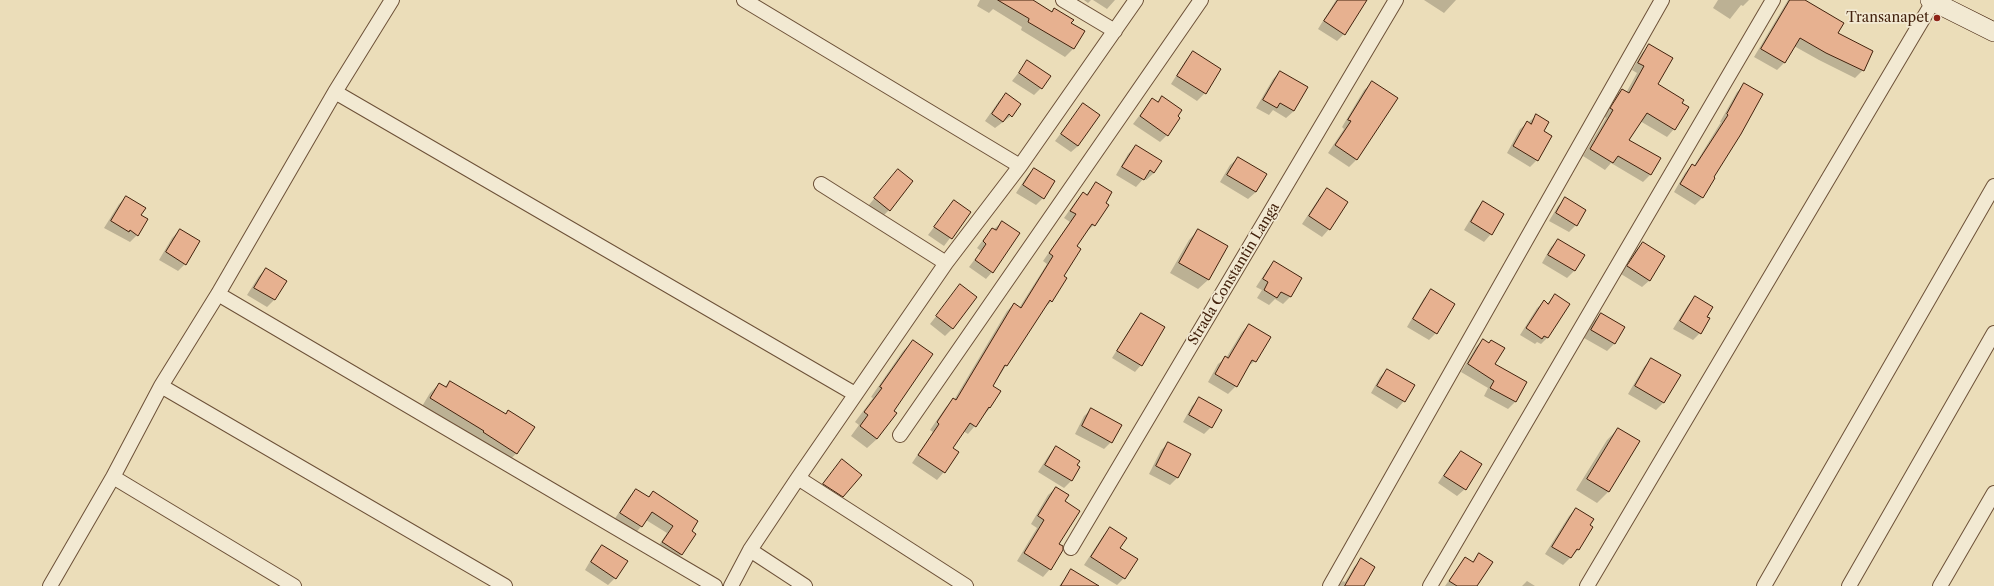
<!DOCTYPE html>
<html>
<head>
<meta charset="utf-8">
<style>
	body { margin:0 }
	canvas { display:block; background:#ebddb9 }
</style>
</head>
<body>
<canvas width="1994" height="586"></canvas>
<script>
const ctx = document.querySelector('canvas').getContext('2d');
ctx.lineJoin = 'round';
function fill(path, color) { ctx.fillStyle = color; ctx.fill(path, 'evenodd'); }
function trace(path, color, width, dash) { ctx.strokeStyle = color; ctx.lineWidth = width; ctx.lineCap = dash ? 'butt' : 'round'; ctx.setLineDash(dash || []); ctx.stroke(path); }
function write(font, color, halo, rows, align = 'center') {
  ctx.font = font + ' "Libre Caslon Text",serif'; ctx.lineWidth = 3.5; ctx.setLineDash([]); ctx.textBaseline = 'middle'; ctx.strokeStyle = halo; ctx.fillStyle = color; for (const [text, x, y, turn = 0] of rows) {
    ctx.save(); ctx.translate(x, y); ctx.rotate((+turn || 0) * Math.PI / 180); ctx.textAlign = isNaN(turn) ? turn : align; if (halo) ctx.strokeText(text, 0, 0); ctx.fillText(text, 0, 0); ctx.restore();
  }
}
fill(new Path2D(`
	M980,0H1031L1052,12L1055,9L1070,23L1084,32L1073,49L1065,57L1021,30L1022,27L993,9L989,13L977,6Z
	M1084,0H1091L1088,3Z
	M1093,0H1115L1107,9Z
	M1336,0H1357L1344,34L1337,41L1318,29Z
	M1424,0H1456L1444,13Z
	M1718,0H1749L1743,6L1741,5L1730,19L1713,8Z
	M1788,0H1803L1836,34L1863,70L1855,78L1819,60L1794,46L1784,63L1777,70L1754,57Z
	M1649,46L1657,85L1687,107L1674,129L1667,137L1640,121L1628,141L1651,174L1643,182L1611,163L1605,170L1583,156L1606,118L1604,116L1614,97L1622,90L1626,93L1637,73L1632,70L1642,53Z
	M1193,53L1220,70L1205,93L1197,101L1171,84L1186,60Z
	M1027,62L1041,88L1034,95L1012,81Z
	M1280,72L1294,111L1286,118L1273,110L1269,115L1256,108L1273,79Z
	M1372,83L1356,160L1349,167L1328,153L1344,129L1342,127L1364,90Z
	M1745,85L1712,178L1703,197L1695,205L1674,192L1685,173L1692,165L1694,166L1721,122H1720L1737,92Z
	M1006,94L1011,116L995,128L985,121L999,101Z
	M1162,97L1167,135L1160,142L1133,124L1152,99L1157,102Z
	M1083,104L1078,146L1071,152L1055,141Z
	M1536,116L1542,131L1537,160L1530,167L1507,153L1520,129Z
	M1136,146L1154,173L1146,180L1144,178L1136,187L1116,175L1128,154Z
	M1238,158L1256,192L1248,199L1220,182L1230,165Z
	M1034,169L1043,198L1036,205L1016,193L1027,176Z
	M898,170L889,210L882,217L868,206Z
	M1096,183L1094,225L1086,232L1075,247L1052,301L1044,308L992,387L999,391L990,408L968,434L963,431L952,448L944,472L937,480L912,463L933,432L930,430L946,407L954,400L1007,311L1014,304L1019,308L1047,264L1043,261L1070,222L1064,218L1076,201L1083,193L1086,195Z
	M1327,190L1329,229L1322,237L1302,224L1320,197Z
	M127,197L140,215L137,235L130,242L104,228L119,204Z
	M1565,199L1576,225L1569,232L1549,221L1558,206Z
	M954,201L970,212L944,246L928,235Z
	M1483,202L1503,214L1491,234L1484,242L1464,230L1476,210Z
	M1002,222L992,272L986,279L969,267L981,251L977,248L986,236Z
	M180,230L185,264L178,271L159,260L172,238Z
	M1198,230L1227,247L1208,280L1198,289L1170,273L1189,240Z
	M1558,240L1583,255L1574,271L1567,278L1542,263L1551,247Z
	M1643,243L1650,280L1642,287L1621,274L1636,250Z
	M1274,262L1301,279L1290,297L1283,304L1275,299L1269,305L1257,298L1262,290L1256,287L1267,270Z
	M266,269L285,281L274,300L267,307L247,295L259,276Z
	M960,286L953,328L945,336L930,324Z
	M1432,291L1436,333L1429,340L1407,327L1424,298Z
	M1555,295L1569,304L1547,338L1541,344L1537,342L1535,344L1520,335L1537,308L1544,302L1547,304Z
	M1695,297L1706,317L1700,333L1693,340L1673,329L1688,305Z
	M1602,314L1624,327L1614,344L1607,351L1584,338L1594,321Z
	M1142,315L1141,365L1135,372L1112,358L1135,321Z
	M1249,325L1255,361L1246,368L1236,386L1228,394L1208,382L1218,364L1226,358L1242,332Z
	M1483,340L1494,364L1526,383L1515,402L1508,409L1484,396L1488,388L1461,372L1476,347Z
	M913,341L893,411L877,439L867,448L851,436L859,425L855,422L873,398L871,397L903,351Z
	M1651,359L1663,403L1656,410L1628,394L1644,367Z
	M1387,370L1404,401L1397,409L1371,393L1380,377Z
	M450,382L505,415L509,411L517,453L507,462L421,408L430,393L439,384L445,387Z
	M1199,399L1211,427L1204,434L1183,422L1192,406Z
	M1092,409L1111,442L1104,449L1075,434L1084,416Z
	M1618,429L1639,442L1608,492L1597,503L1576,490L1607,440Z
	M1169,443L1177,478L1170,485L1149,474L1161,450Z
	M1056,447L1079,467L1071,481L1064,488L1038,472L1049,455Z
	M1461,452L1465,489L1457,496L1438,483L1454,459Z
	M842,460V496L835,504L817,492Z
	M1056,488L1064,502L1058,544L1050,569L1043,577L1017,561L1037,528L1031,524L1048,495Z
	M636,490L648,497L653,492L694,534L681,555L675,561L656,550L667,533L646,520L635,534L614,520L629,497Z
	M1576,509L1592,528L1578,550L1563,565L1545,554L1569,516Z
	M1110,528L1119,548L1124,578L1117,585L1084,565L1103,536Z
	M603,546L615,578L608,585L585,570L595,553Z
	M1479,554L1476,586H1445L1465,558L1472,563Z
	M1361,560L1363,586H1338L1343,581L1345,582L1354,567Z
	M1071,571L1084,586H1059Z
	M1527,581L1535,586H1522Z`), '#0003');
const building = new Path2D(`
	M998,0H1033L1052,12L1054,8L1074,20L1071,23L1085,31L1074,49L1028,22L1029,19Z
	M1338,0H1367L1345,35L1324,21Z
	M1790,0H1805L1844,23L1838,33L1873,51L1864,71L1826,53L1800,38L1785,63L1761,49Z
	M1649,44L1673,58L1658,84L1684,100L1682,103L1689,107L1675,130L1647,113L1629,140L1661,158L1651,175L1618,156L1613,163L1590,149L1613,110L1610,108L1622,89L1629,93L1644,66L1638,63Z
	M1193,51L1221,69L1206,94L1177,76Z
	M1027,60L1051,76L1042,89L1019,73Z
	M1280,71L1308,87L1294,111L1280,103L1277,108L1263,100Z
	M1372,81L1398,98L1357,160L1335,145L1351,121L1348,120Z
	M1744,83L1763,94L1741,134L1714,177L1715,178L1703,198L1680,184L1692,164L1695,166L1728,115L1727,114Z
	M1006,93L1021,104L1012,117L1009,114L1003,122L992,114Z
	M1162,96L1182,110L1178,116L1180,118L1168,136L1140,116L1152,98L1158,102Z
	M1083,103L1100,115L1078,146L1061,134Z
	M1536,114L1549,122L1544,131L1552,136L1538,161L1513,146L1527,121L1531,124Z
	M1136,145L1162,161L1154,173L1150,170L1144,180L1122,167Z
	M1238,157L1267,174L1256,192L1227,175Z
	M1034,168L1055,181L1044,199L1023,185Z
	M898,169L913,181L890,211L874,198Z
	M1096,182L1112,192L1106,203L1109,205L1095,226L1092,224L1077,246L1081,249L1064,276L1067,278L1052,302L1050,300L1007,366L1005,365L993,386L1001,391L990,408L989,407L976,427L970,423L953,448L959,452L945,473L918,455L939,424L937,422L953,398L956,400L1014,303L1021,308L1053,256L1049,253L1076,214L1070,211L1083,192L1087,195Z
	M1327,188L1348,202L1330,230L1309,216Z
	M126,196L146,208L141,215L148,219L138,236L130,230L129,232L111,221Z
	M1565,197L1586,210L1577,226L1556,213Z
	M954,200L971,212L952,239L934,227Z
	M1483,201L1504,214L1492,235L1471,222Z
	M1002,221L1020,233L993,273L975,260L986,244L983,241L992,228L996,230Z
	M180,229L200,241L186,265L166,252Z
	M1198,229L1228,246L1209,280L1179,263Z
	M1558,239L1585,255L1575,271L1548,255Z
	M1643,242L1665,256L1650,281L1627,266Z
	M1274,261L1302,278L1291,297L1281,292L1277,298L1264,290L1268,282L1263,279Z
	M266,268L287,281L275,300L254,288Z
	M960,284L977,297L953,329L936,316Z
	M1431,289L1455,304L1437,334L1413,319Z
	M1555,294L1570,304L1548,338L1544,336L1542,339L1526,328L1544,300L1548,304Z
	M1695,296L1713,307L1707,317L1710,318L1701,334L1680,321Z
	M1141,313L1165,327L1142,366L1117,351Z
	M1601,313L1625,327L1615,344L1591,330Z
	M1249,324L1271,337L1256,362L1252,360L1237,387L1215,374L1225,356L1228,358Z
	M1483,339L1489,343L1491,340L1505,348L1495,364L1527,382L1516,402L1490,388L1494,381L1468,364Z
	M913,340L933,354L894,411L897,413L877,439L860,426L868,415L864,412L882,388L880,387Z
	M1651,358L1681,375L1664,403L1635,386Z
	M1387,369L1415,385L1405,402L1377,386Z
	M450,381L506,414L508,410L535,427L517,454L483,432L484,431L430,398L439,383L446,387Z
	M1199,397L1222,410L1212,428L1189,415Z
	M1091,408L1122,425L1112,443L1082,426Z
	M1618,428L1640,441L1609,492L1587,479Z
	M1168,442L1191,454L1178,478L1156,466Z
	M1056,446L1080,461L1077,465L1080,467L1072,481L1045,465Z
	M1461,451L1482,464L1466,490L1444,476Z
	M842,459L862,475L843,497L823,484Z
	M1056,487L1069,495L1065,501L1080,511L1059,544L1063,546V550L1051,570L1024,553L1044,520L1038,516Z
	M636,489L649,497L653,491L698,521L692,531L696,534L682,555L662,542L673,526L652,512L642,527L620,513Z
	M1576,508L1594,519L1590,525L1593,527L1579,550L1577,549L1571,558L1552,547Z
	M1110,527L1127,538L1120,548L1138,559L1125,579L1091,557Z
	M602,545L628,561L616,579L591,562Z
	M1479,553L1493,562L1477,586H1457L1449,581L1465,557L1473,562Z
	M1361,558L1375,567L1364,586H1345Z
	M1071,569L1099,586H1061Z`);
fill(building, '#e7b190');
trace(building, '#43220d', 1);
const minor = new Path2D(`
	M744,0L1020,166
	M1063,0L1115,31
	M335,92L855,394
	M821,184L946,263
	M218,294L715,586
	M161,386L505,586
	M900,435L1201,0
	M113,477L294,586
	M798,478L966,586
	M1071,548L1396,0
	M750,550L805,586
	M50,586L113,477L161,386L218,294L335,92L392,0
	M731,586L750,550L798,478L946,263L1020,166L1136,0
	M1330,586L1662,0
	M1430,586L1773,0
	M1587,586L1933,2
	M1764,586L1994,186
	M1849,586L1994,333
	M1940,586L1994,493`);
const secondary = new Path2D(`
	M1930,0L1994,32`);
trace(minor, '#6d5138', 16);
trace(secondary, '#43220d', 20);
trace(minor, '#f2e9d2', 14);
trace(secondary, '#f2e9d2', 19);
for (const [x, y, r, color] of [
	[1937,18,4,"#8f2418"]
]) { const dot = new Path2D(); dot.arc(x, y, r, 0, 2 * Math.PI); ctx.fillStyle = color; ctx.fill(dot); trace(dot, '#f2e9d2', 1.5); }
write('14px', '#43220d', '#f2e9d2', [
	["Transanapet",1929,18]
], 'right');
write('14px', '#43220d', '#f2e9d2', [
	["Strada Constantin Langa",1234,274,-59]
]);
</script>
</body>
</html>
